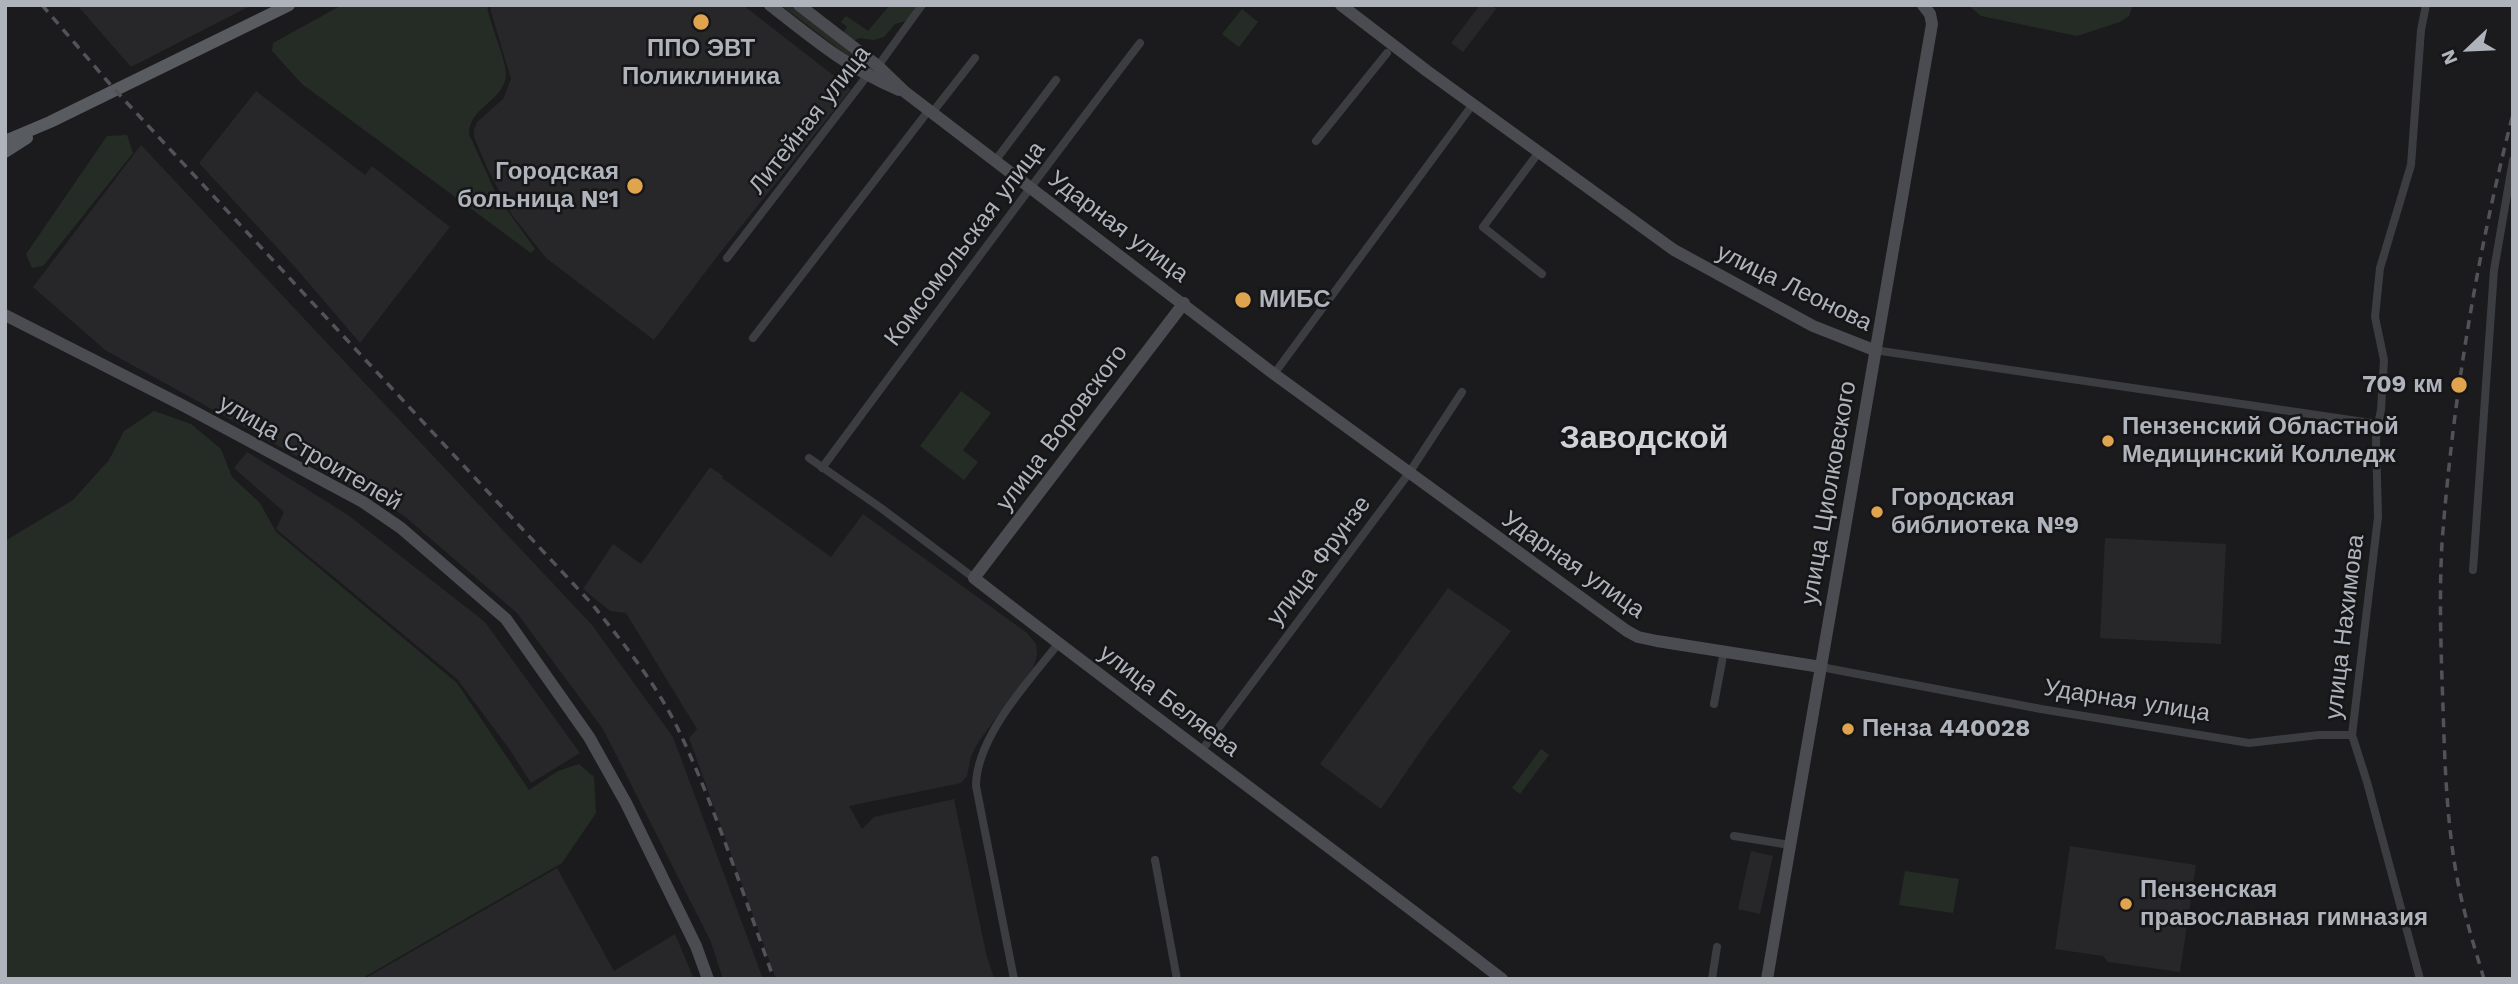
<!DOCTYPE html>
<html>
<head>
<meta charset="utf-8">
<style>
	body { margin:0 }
	#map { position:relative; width:2518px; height:984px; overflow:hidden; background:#1b1b1d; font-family:"Work Sans",sans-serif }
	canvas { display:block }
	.frame { position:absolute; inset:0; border:7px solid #afb3bb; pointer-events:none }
	.north { position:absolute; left:2434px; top:14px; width:70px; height:70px; -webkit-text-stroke:5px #161618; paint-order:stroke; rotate:247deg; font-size:19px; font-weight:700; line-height:28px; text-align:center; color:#afb3bb }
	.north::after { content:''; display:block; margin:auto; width:24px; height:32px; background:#afb3bb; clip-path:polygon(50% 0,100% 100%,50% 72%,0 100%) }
</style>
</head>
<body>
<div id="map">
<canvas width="2518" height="984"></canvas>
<div class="frame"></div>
<div class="north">N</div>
</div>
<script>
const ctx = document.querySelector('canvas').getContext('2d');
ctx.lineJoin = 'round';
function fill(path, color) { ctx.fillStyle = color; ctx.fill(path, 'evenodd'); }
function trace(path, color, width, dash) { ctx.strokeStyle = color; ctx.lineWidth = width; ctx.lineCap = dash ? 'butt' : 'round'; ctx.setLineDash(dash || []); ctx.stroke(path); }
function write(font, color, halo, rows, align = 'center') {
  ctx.font = font + ' "Work Sans",sans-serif'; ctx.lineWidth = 5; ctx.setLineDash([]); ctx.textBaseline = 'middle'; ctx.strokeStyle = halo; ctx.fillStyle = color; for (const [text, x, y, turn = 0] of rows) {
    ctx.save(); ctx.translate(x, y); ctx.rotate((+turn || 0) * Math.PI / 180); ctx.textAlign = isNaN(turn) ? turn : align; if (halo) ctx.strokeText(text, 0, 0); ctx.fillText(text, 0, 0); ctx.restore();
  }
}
fill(new Path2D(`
	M77,5H252L131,67Z
	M491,5H743L851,89L719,254L654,340L546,258L512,215L488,170L474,137V130L477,122L503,99L511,79L491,12Z
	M1480,5H1492L1496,9L1463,52L1451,43Z
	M256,91L365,175L372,166L450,227L360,343L295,267L199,163Z
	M141,145L592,625L673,737L763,979H723L711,942L603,729L517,613L403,515L105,350L33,287Z
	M247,452L348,515L485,622L580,753L531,783L510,750L457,679L276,529L284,512L234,468Z
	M710,467L723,476L722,478L831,557L863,514L1027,633L1036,644L1037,655L1033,668L979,741L971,756L967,776L961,783L849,806L862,829L874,817L954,799L986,953L994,979H776L689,738L697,729L626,613L610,611L583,589L613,544L641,564Z
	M2105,538L2226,544L2221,644L2100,638Z
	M1448,588L1511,631L1429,739L1381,809L1320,764Z
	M2070,846L2196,865L2180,972L2108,962L2103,956L2055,949Z
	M1751,851L1773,856L1760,914L1738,909Z
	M557,868L614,971L675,934L694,979H364Z`), '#27272a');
fill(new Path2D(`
	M342,5H487C489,23 507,61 506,75C504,101 469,107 469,134L497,196L535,249L531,253L302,84L272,51L273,43Z
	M781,5H792L860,56L863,63H857Z
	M890,5H917L906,21L895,24L884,37L874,40L859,38L850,43L840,36L847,27L841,22L846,16L868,31Z
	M1968,5H2133L2129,16L2120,22L2077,36L1981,16Z
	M1242,9L1258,22L1239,47L1222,34Z
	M127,135L133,153L43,266L32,268L26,254L107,136Z
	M961,391L991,413L963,450L978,462L964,480L920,446Z
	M154,411L191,424L221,449L232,477L260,503L276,532L457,683L529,790L558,771L579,764L594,777L596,813L562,863L361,979H5V541L73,500L109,460L124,431Z
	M1541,749L1549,755L1520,794L1512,788Z
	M1905,871L1959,879L1953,913L1899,905Z`), '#252c25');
trace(new Path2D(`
	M932,113L975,58
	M1316,141L1387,53
	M1539,152L1483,227L1542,274
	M995,161L1056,80
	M727,258L867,76L878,66L922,5
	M753,338L929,110
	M1874,350L2378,424L2376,438L2378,517L2352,735L2367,782L2420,979
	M1274,374L1473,104
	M2378,424L2381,410L2384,360L2375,317L2380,268L2411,165L2421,30L2426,5
	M809,458L881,508L974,578
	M822,468C927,326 1032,184 1140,43
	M2473,570L2494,270L2513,160
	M1821,667L2041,709L2249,743L2319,735H2352
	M1714,704L1724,651
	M1202,750L1409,473L1462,392
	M1734,836L1790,845
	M1155,860L1177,979
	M1014,979L976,786C976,737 1029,681 1058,644
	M1712,979L1717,947`), '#3c3d41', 8);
trace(new Path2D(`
	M770,5C812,38 849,69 899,90
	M799,5L878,66L905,92L1274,374L1627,631L1638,637L1657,641L1821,667
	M1341,5L1427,71L1674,250L1813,326L1874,350
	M1184,303L974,578C1149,714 1327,844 1502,979
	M5,315L184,406L363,502L401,528L506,619L589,737L626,803L696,946L708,979
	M1767,979L1932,24L1930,14L1923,5`), '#4a4c51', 12);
trace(new Path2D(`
	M5,141L50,122L289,5
	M5,152L27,138`), '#585b60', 12);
trace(new Path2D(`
	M42,5L115,90L592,604C624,644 658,686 680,733C717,812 744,897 774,979
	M2484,979C2476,952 2467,924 2461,897C2447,835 2445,770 2443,707C2441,653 2439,597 2442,543C2453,398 2477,254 2513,114`), '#515358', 3.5, [9, 7]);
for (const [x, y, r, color] of [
	[701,22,9,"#e1a44e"],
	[635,186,9,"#e1a44e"],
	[1243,300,9,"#e1a44e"],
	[2459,385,9,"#e1a44e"],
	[2108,441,7,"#e1a44e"],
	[1877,512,7,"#e1a44e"],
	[1848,729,7,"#e1a44e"],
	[2126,904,7,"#e1a44e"]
]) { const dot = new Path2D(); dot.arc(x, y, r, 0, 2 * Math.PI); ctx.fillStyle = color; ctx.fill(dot); trace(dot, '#161618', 2.5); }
write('bold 24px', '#afb3bb', '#161618', [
	["ППО ЭВТ",701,49,"center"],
	["Поликлиника",701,77,"center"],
	["Городская",619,172,"right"],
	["больница №1",619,200,"right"],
	["МИБС",1259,300],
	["709 км",2443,385,"right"],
	["Пензенский Областной",2122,427],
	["Медицинский Колледж",2122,455],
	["Городская",1891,498],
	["библиотека №9",1891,526],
	["Пенза 440028",1862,729],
	["Пензенская",2140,890],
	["православная гимназия",2140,918]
], 'left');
write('24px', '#afb3bb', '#161618', [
	["Литейная улица",810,120,-52],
	["Ударная улица",1118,227,37],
	["Комсомольская улица",965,244,-53],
	["улица Леонова",1794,288,26],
	["улица Воровского",1062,428,-53],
	["улица Строителей",310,453,30],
	["улица Циолковского",1829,493,-80],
	["улица Фрунзе",1319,561,-53],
	["Ударная улица",1573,565,35],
	["улица Нахимова",2345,627,-83],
	["улица Беляева",1169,701,37],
	["Ударная улица",2127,701,9]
]);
write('bold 32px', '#cfd2d7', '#161618', [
	["Заводской",1644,439]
]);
</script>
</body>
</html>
